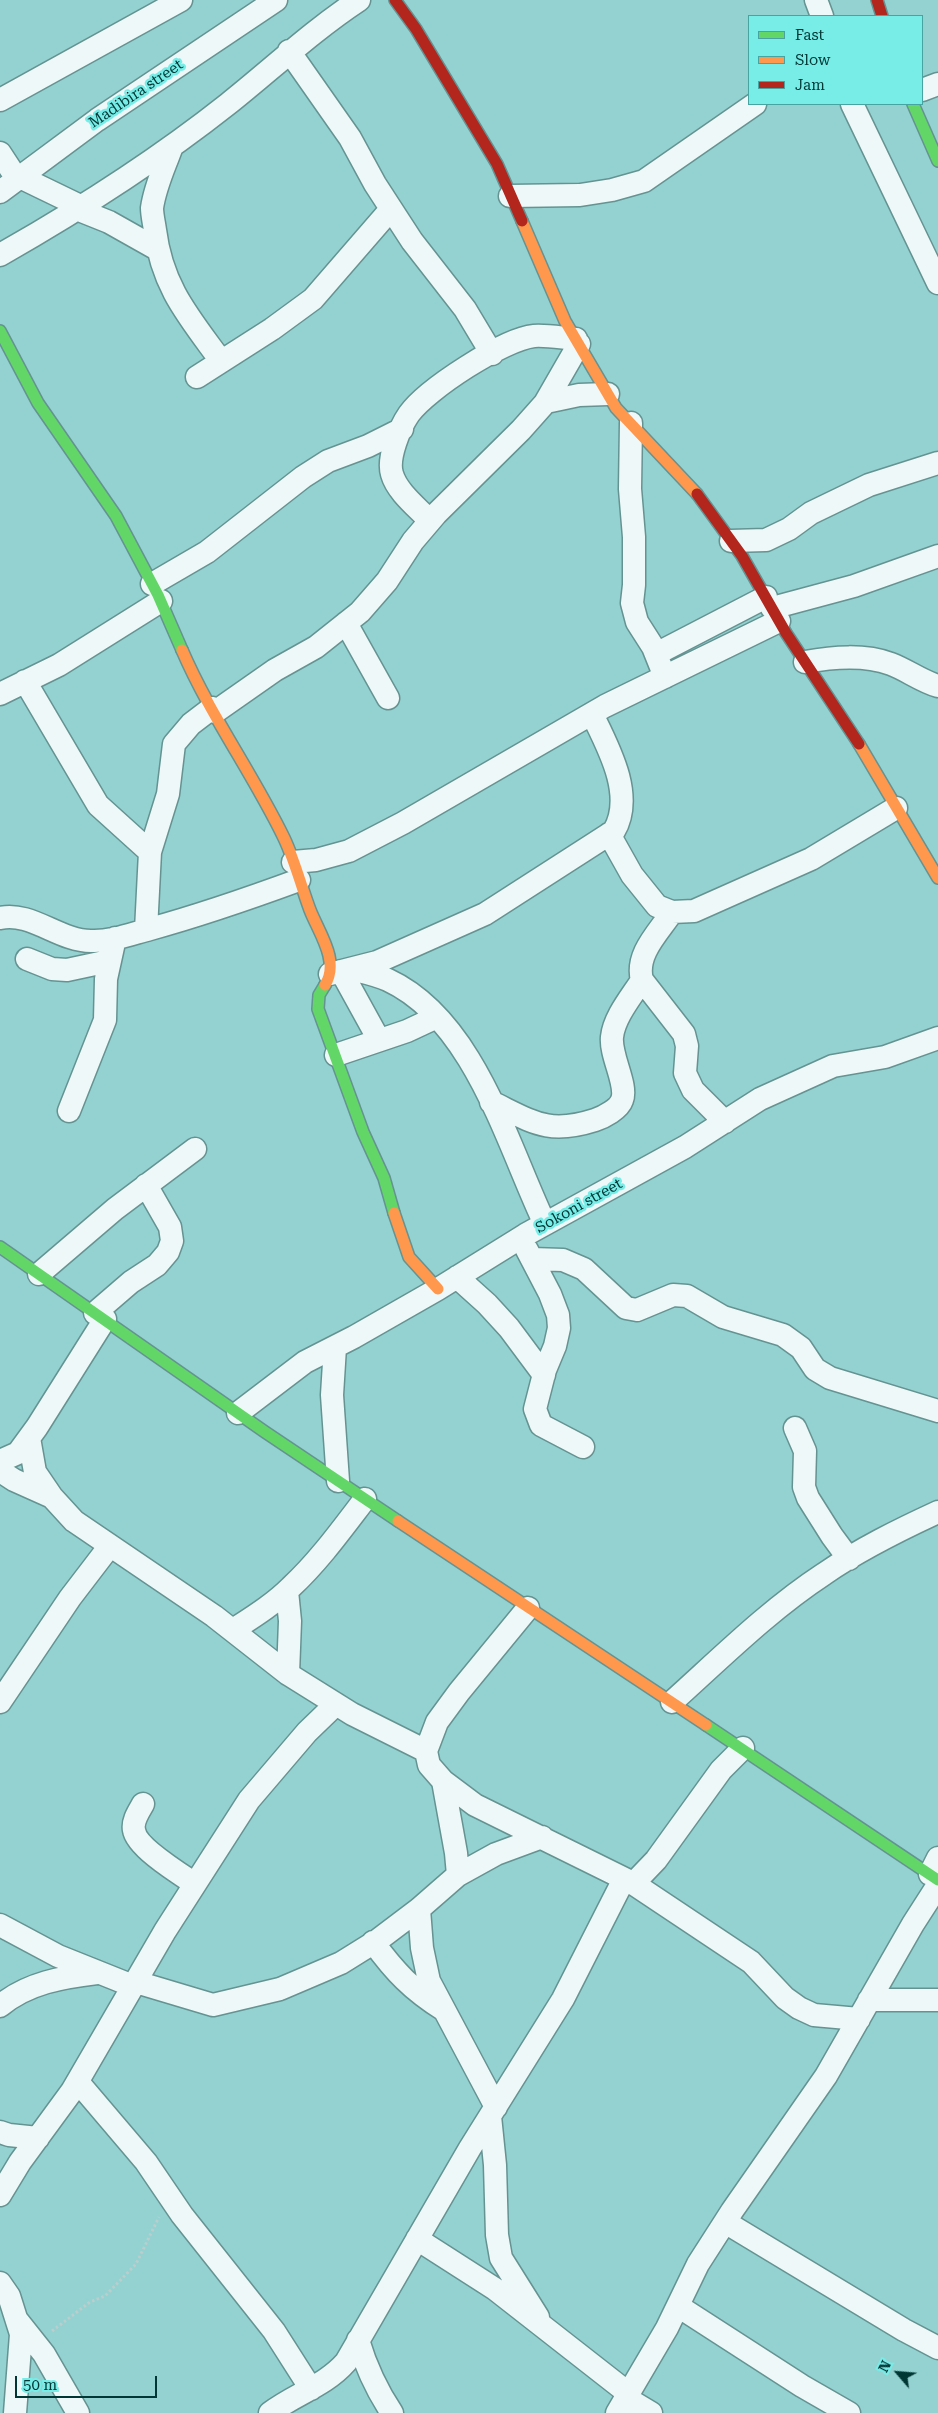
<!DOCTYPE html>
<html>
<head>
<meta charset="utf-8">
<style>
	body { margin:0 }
	#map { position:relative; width:938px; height:2413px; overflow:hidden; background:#93d2d0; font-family:"Roboto Serif",serif }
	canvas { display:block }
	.legend { position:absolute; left:748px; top:15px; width:175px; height:90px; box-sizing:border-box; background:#78ede8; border:1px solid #48a4a0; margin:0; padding:6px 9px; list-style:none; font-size:15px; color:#003735 }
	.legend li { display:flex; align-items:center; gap:10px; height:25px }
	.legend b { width:25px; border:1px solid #48a4a0 }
	.north { position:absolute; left:873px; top:2348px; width:50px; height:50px; -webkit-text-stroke:4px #78ede8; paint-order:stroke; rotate:297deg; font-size:14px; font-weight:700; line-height:20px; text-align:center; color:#003735 }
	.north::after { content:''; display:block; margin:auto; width:18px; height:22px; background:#003735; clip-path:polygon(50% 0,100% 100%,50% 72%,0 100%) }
	.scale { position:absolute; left:15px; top:2376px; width:142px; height:22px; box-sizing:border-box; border:2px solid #003735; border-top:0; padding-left:6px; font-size:15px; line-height:18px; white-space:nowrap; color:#003735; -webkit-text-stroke:4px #78ede8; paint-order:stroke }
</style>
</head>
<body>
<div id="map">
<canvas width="938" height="2413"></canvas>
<ul class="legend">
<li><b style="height:6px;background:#63d668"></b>Fast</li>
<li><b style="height:6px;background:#ff974d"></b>Slow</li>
<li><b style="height:6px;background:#b3261e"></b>Jam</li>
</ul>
<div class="north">N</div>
<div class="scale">50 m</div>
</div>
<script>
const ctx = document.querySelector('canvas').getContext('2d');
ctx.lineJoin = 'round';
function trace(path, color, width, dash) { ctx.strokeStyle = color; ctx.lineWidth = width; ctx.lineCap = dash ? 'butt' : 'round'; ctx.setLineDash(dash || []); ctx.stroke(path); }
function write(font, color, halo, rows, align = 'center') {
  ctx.font = font + ' "Roboto Serif",serif'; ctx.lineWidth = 5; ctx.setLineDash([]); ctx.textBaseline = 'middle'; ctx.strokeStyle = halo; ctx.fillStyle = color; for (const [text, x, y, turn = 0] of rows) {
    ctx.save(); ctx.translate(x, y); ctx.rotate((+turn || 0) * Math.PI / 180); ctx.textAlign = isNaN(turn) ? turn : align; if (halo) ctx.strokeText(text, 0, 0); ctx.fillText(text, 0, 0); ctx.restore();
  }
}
const street = new Path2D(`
	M816,0L822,16
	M289,51L350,138L375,184L412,241L465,309L492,354
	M922,90L938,84
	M0,100L181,0
	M852,104L938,283
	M172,146C165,166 155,186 152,208C152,215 154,223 155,230C162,287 189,317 221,361
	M0,153L17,179
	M20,177L82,207
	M0,192L97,120L276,0
	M510,196L580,195L612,190L644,181L755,104
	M79,210L109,222L157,249
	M0,255C79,210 156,161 228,104C272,69 312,31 359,0
	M197,377L272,329L313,299L391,209
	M546,402L579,395L608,394
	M631,423L630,489L634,537V585L632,603L637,622L653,647L665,677
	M430,521C418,508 397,492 392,474C387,458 400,427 409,414C427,389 504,339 534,336C546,335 563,338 576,339
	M731,541L766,540L789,529L811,513L869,485L938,463
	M152,584L207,552L303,477L328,461L368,446L402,429
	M772,608L854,586L938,556
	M346,623L388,698
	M656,654L766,597
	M805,662C833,657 864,654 891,664C907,670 921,681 938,686
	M25,681L98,805L150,852
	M0,694L59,665L161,601
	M215,712L275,670L316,647L360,612L387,581L413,541L436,514L521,430L545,403L579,344
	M609,834L632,875L657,906L672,912L694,911L811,859L896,808
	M293,862L316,860L349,851L403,823L605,706L779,621
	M672,912C659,932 635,954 642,980L684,1034L687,1046L685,1073L693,1090L725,1122
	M0,918C31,911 59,941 91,941C111,942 131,934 150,929C201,915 250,898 299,880
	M146,930L150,852L168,794L174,744L191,724L212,708
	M27,959L52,969L67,970L109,961
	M352,969C363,972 377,975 388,980C474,1020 507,1144 545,1224
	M341,971L379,1040
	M330,974L377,962L485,914L614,831C635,795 608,747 592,714
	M336,1055L407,1031L437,1017
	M491,1102C533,1122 548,1135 595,1120C604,1117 619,1109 622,1100C628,1085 610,1056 612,1037C614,1017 632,996 642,980
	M69,1111L105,1020L106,979L115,938
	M527,1250L550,1294L558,1315L559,1328L555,1346L545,1370L535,1409L541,1425L583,1447
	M532,1259L563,1260L584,1269L626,1308L637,1310L673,1295L687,1296L723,1317L783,1335L801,1348L815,1369L830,1378L938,1411
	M39,1274L115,1209L195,1149
	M457,1277L487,1304L509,1328L544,1375
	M95,1313L131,1282L157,1265L168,1252L172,1241L170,1227L146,1185
	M335,1347L332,1395L338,1481
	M238,1413L305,1362L354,1337L438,1289L525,1235L685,1147L760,1099L833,1066L885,1057L938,1038
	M795,1428L805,1451L804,1487L808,1498L832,1536L849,1559
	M29,1438L35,1472L52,1497L74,1521L214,1616L288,1674L352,1714L426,1751
	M0,1461L18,1453L37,1427L105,1319
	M0,1471L14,1480L52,1497
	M287,1591L290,1621L288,1674
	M528,1608L459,1692L437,1722L426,1751L429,1765L443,1781L475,1805L631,1882L751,1962L785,1998L799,2008L814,2015L859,2019
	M233,1630C253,1617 274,1604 291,1587C319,1561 342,1529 365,1499
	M0,1702L70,1598L109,1547
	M672,1702C721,1658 769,1610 824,1574C860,1549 899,1530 938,1512
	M443,1781L456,1853L458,1875
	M143,1804C139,1811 132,1821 134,1830C136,1847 180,1874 195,1884
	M930,1874L938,1858
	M633,1884L656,1860L721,1770L743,1748
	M419,1909L422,1948L429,1981L496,2107
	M0,1925L58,1956L133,1986
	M373,1942C395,1972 412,1990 444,2010
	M136,1982L213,2005L280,1989L341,1963L378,1940L419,1909L458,1875L496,1854L542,1837
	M869,2000H938
	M0,2006C27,1983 63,1977 97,1973
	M78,2082L146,2162L182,2215L274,2331L311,2389
	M490,2116L495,2165L497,2235L501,2258L538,2317
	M0,2132L9,2135L38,2138
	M0,2195L20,2162L72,2091L165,1931L249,1800L307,1732L336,1704
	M725,2222L904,2330L938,2348
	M417,2239L495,2289L628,2393
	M0,2283L9,2296L21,2334L15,2413
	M678,2306L802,2386L849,2413
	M17,2320L44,2354L78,2413
	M358,2340C366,2367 376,2389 392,2413
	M626,2398L651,2413
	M270,2413C295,2394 325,2386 346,2362L470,2148L563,1999L624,1879
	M617,2413L667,2328L698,2264L732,2211L826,2076L913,1924L938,1885`);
const fast = new Path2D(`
	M913,104L938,161
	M0,331L38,403L116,516L158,595L182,650
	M325,985L319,995L318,1009L363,1132L384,1178L394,1213
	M0,1247L265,1432L398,1521
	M706,1725L938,1880`);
const slow = new Path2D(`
	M522,221L565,321L616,408L697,494
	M182,650C210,715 253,774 284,838C295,861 301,886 310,910C319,933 340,961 325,985
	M859,744L938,878
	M394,1213L409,1257L438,1289
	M398,1521L706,1725`);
const jam = new Path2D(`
	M395,0L416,29L497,164L522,221
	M877,0L882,16
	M697,494L742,556L786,633L859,744`);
trace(street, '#649392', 25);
trace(fast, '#649392', 14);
trace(slow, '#649392', 14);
trace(jam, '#649392', 14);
trace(new Path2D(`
	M52,2331L90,2302L105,2296L136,2264L159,2217`), '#bacecd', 3, [2.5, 2.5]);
trace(street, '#eff8f8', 22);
trace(fast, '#63d668', 11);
trace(slow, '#ff974d', 11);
trace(jam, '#b3261e', 11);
write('15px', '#003735', '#78ede8', [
	["Madibira street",136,94,-34],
	["Sokoni street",579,1206,-29]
]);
</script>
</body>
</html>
